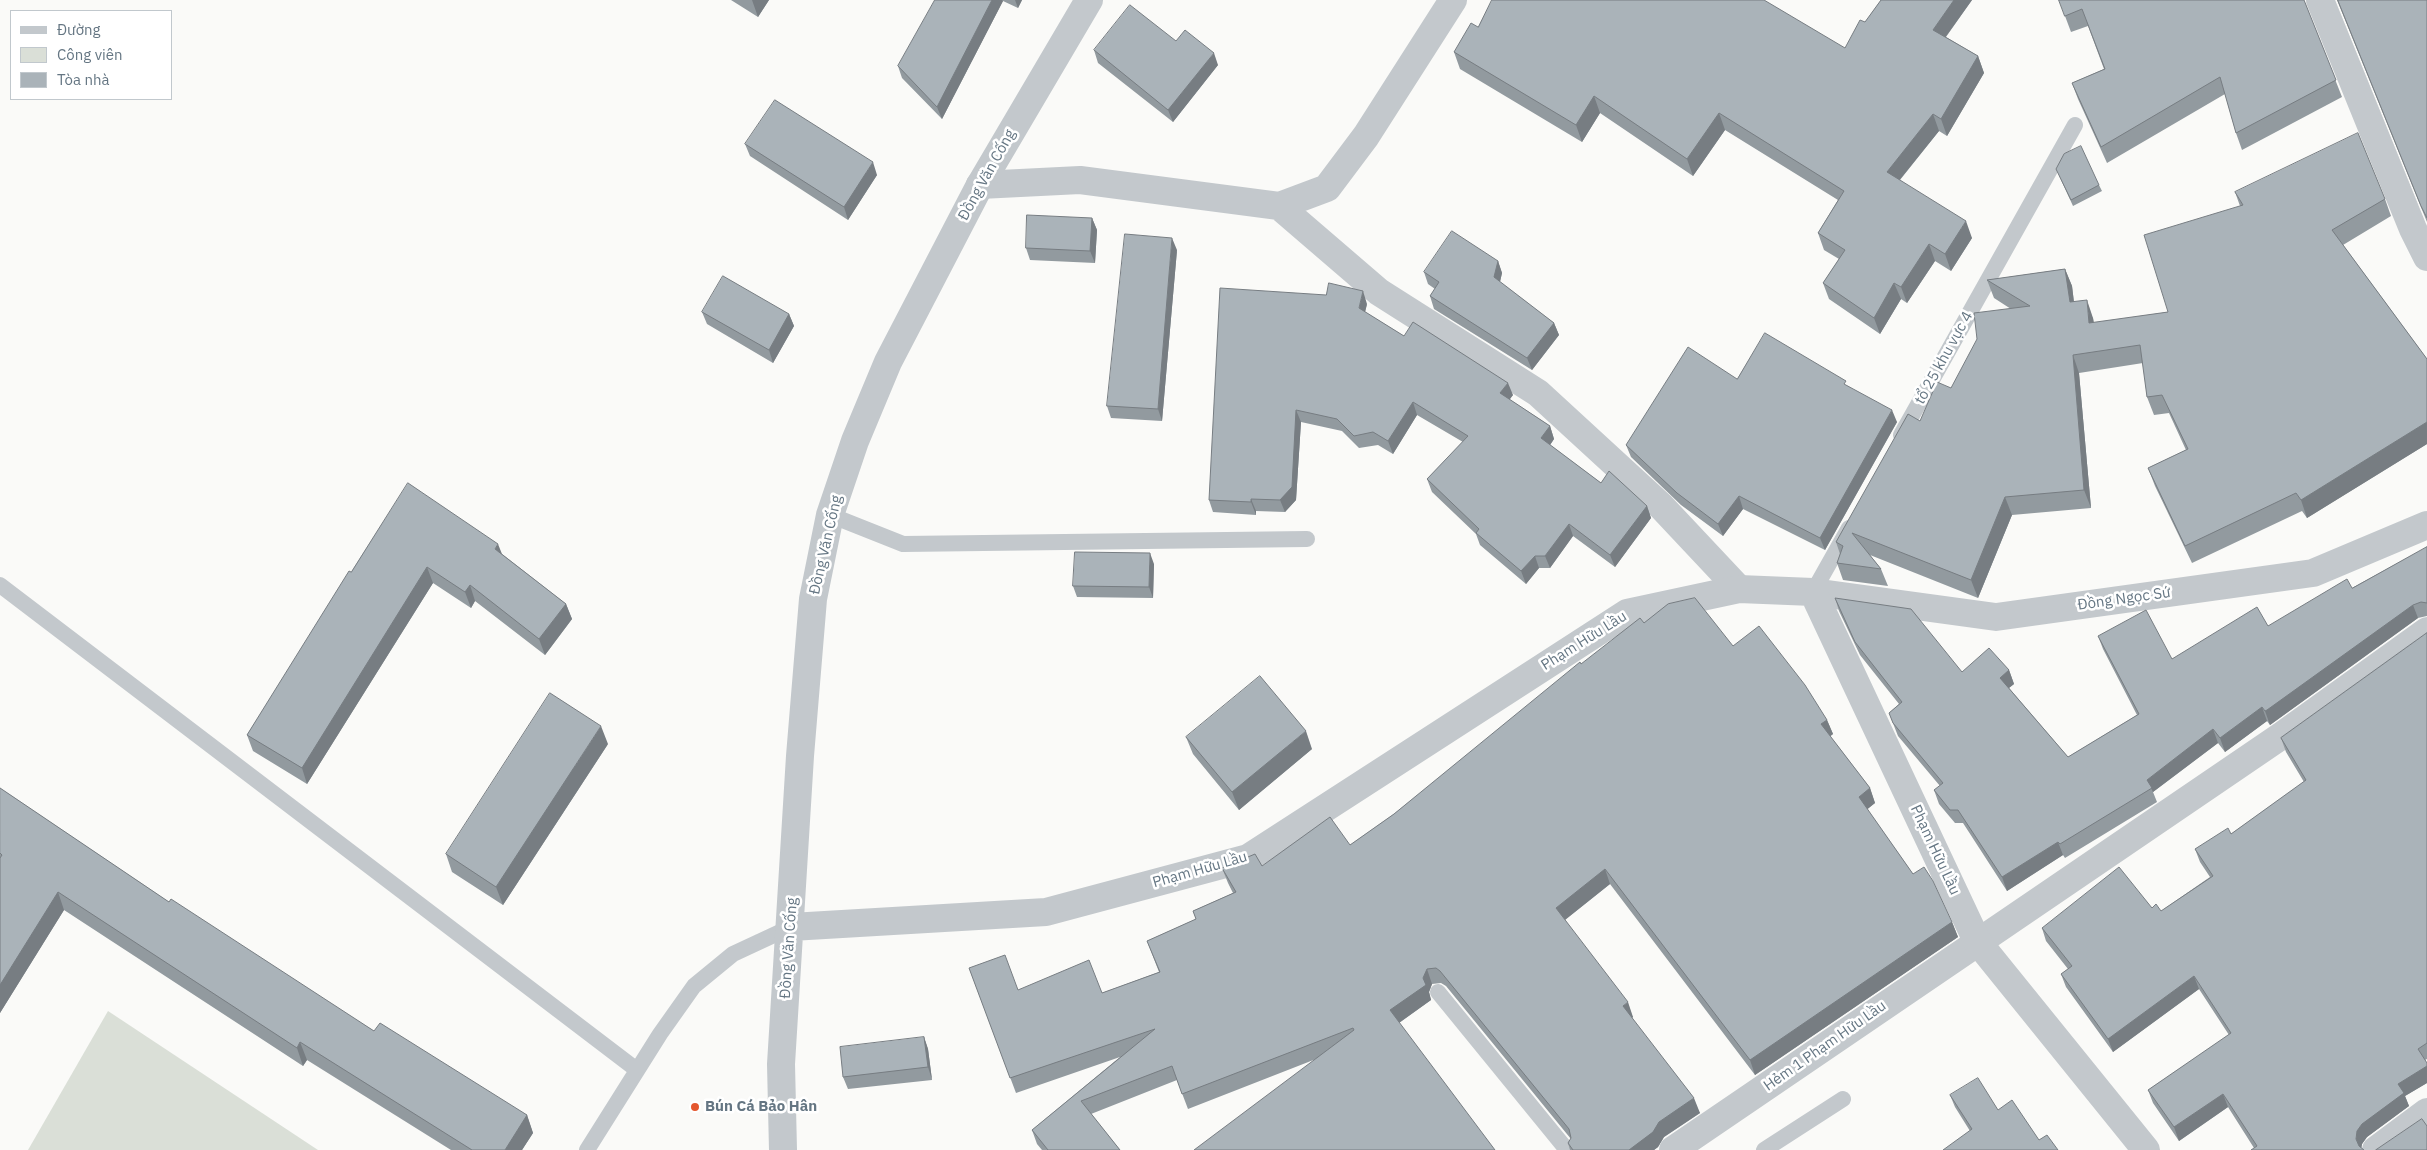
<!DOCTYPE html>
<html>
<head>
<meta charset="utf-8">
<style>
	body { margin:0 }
	#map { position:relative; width:2427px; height:1150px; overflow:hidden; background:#fafaf8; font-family:"IBM Plex Sans",sans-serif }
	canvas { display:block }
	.legend { position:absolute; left:10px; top:10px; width:162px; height:90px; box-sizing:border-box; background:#fff; border:1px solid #c1c8cd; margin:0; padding:6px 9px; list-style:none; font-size:15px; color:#657683 }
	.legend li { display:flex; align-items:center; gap:10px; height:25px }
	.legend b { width:25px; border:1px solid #c1c8cd }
</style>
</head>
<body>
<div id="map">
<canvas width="2427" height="1150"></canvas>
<ul class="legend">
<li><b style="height:6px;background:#c3c8cc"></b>Đường</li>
<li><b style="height:14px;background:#dadfd7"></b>Công viên</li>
<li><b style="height:14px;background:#aab3b9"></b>Tòa nhà</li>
</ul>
</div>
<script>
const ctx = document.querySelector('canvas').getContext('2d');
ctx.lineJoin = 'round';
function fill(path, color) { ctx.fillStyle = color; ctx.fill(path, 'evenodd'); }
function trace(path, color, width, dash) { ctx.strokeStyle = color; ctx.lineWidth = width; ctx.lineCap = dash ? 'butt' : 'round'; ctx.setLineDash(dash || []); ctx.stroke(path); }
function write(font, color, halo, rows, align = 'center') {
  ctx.font = font + ' "IBM Plex Sans",sans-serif'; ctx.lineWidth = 5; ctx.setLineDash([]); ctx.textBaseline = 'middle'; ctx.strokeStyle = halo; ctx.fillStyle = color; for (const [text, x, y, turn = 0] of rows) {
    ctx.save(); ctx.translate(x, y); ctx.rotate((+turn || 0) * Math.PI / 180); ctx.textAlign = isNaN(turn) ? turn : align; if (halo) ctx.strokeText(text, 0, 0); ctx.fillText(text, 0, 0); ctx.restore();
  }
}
fill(new Path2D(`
	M108,1011L318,1150H28Z`), '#dadfd7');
trace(new Path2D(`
	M1901,435L2075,125
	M830,515L903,544L1307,539
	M0,585L637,1070
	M1813,592L1849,528
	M1438,992L1567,1150
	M587,1150L660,1034L694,986L733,954L791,927
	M1764,1150L1843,1099`), '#c3c8cc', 16);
trace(new Path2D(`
	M2320,0L2413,229L2427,257
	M980,185L1080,180L1279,206L1327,188L1366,136L1453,0
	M1279,206L1379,292L1538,393L1661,506L1739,589
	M1813,592L1996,617L2313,573L2427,525
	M1673,1150L2281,736L2427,631
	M2376,1150L2427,1112`), '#c3c8cc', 28);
trace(new Path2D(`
	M791,927L1046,912L1248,858L1627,613L1739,589L1813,592L1977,941L2146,1150
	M783,1150L781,1064L800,756L813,599L830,515L855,441L888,362L980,185L1089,0`), '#c3c8cc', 28);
fill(new Path2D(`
	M731,0H769L758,17Z
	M935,0H1022L1018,8L1003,1L942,119L902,78L898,66Z
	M1881,0H1972L1946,37L1978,56L1984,73L1947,136L1939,131L1900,180L1972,238L1951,271L1935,261L1907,303L1901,299L1880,334L1829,299L1823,283L1839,259L1824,250L1818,233L1838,200L1725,130L1693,176L1600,113L1582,142L1460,69L1454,52L1478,27L1845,48L1865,22Z
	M2059,0L2305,3L2342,97L2242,150L2236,133L2225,94L2107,163L2078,99L2072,83L2104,69L2088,26L2071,32Z
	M2337,0H2427V222Z
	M1176,41L1218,65L1173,122L1098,63L1094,50Z
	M745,144L877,175L848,220L750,156Z
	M2056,169L2099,185L2102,191L2073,206Z
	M2235,192L2385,199L2391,216L2343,245L2427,359V444L2307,518L2302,511L2192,563L2155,486L2148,468L2186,450L2169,413L2154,415L2147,397L2143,363L2079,373L2091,508L2012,515L1978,598L1870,555L1881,569L1888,586L1843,580L1837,563L1840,554L1836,542L1920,421L1951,388L2011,309L1994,298L1987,280L2065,269L2072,286L2074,302L2093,318L2094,323L2168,312L2240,206Z
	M1092,218L1097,230L1095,263L1030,260L1026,248Z
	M1177,250L1162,421L1111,418L1107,406Z
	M1498,261L1502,273L1500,282L1554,323L1559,335L1532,370L1434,309L1430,296L1435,289L1428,284L1424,272Z
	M1367,304L1365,312L1404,336L1513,395L1509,399L1550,426L1554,439L1550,445L1601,483L1647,506L1651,518L1615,567L1573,536L1550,568H1539L1526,584L1480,545L1476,534L1432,492L1427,479L1463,442L1417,415L1393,454L1378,445L1359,448L1342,431L1301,422L1296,500L1285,512L1256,511V515L1213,512L1209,500Z
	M702,312L789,314L794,326L773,363L707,324Z
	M1737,379L1848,386L1897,422L1825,550L1743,509L1723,536L1681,505L1631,457L1626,445Z
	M2427,547V616L2418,618L2270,725L2267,721L2225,752L2218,743L2153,792L2157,802L2065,858L2063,855L2007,891L1963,823H1955L1939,804L1934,790L1940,786L1898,736L1889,713L1899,704L1860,655L1839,611L1835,598L1962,672L2009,670L2014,684L2009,688L2068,757L2137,715L2103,649L2098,636L2172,659L2268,626L2352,588Z
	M502,554L566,604L572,619L545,655L475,601L471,608L433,583L307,784L253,751L247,735L351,572Z
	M1154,564L1153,598L1077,597L1073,586Z
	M1644,623L1733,646L1827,720L1833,734L1830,736L1870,788L1875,803L1867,809L1913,874L1952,922L1958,937L1755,1075L1610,884L1565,920L1633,1017L1632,1018L1700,1113L1664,1137L1658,1147L1654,1150H1570L1568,1143L1571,1139L1446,986L1441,983L1432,984L1429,992L1431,1000L1399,1023L1316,1059L1188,1109L1177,1080L1091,1114L1120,1150H1042L1037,1144L1032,1130L1120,1057L1016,1093L969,968L1018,990L1102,993L1159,972L1147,941L1196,919L1193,911L1233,893L1228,883L1222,868L1262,866L1350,845L1394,814L1581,664Z
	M2427,633V1059L2425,1060L2427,1063V1083L2405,1096L2409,1106L2367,1137L2362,1144L2361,1148H2254L2228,1107L2179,1141L2153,1103L2148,1090L2229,1035L2199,989L2113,1052L2066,987L2061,974L2068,969L2046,941L2042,928L2152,908L2161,911L2210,877L2200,862L2195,849L2231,834L2304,782L2286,752L2281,738Z
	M1186,737L1312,749L1239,810L1193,754Z
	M608,744L503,905L452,872L446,854Z
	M0,788L169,902L374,1031L527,1115L533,1133L522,1150H451L307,1060L303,1066L64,910L0,1013Z
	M924,1037L928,1049L932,1080L848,1089L843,1077Z
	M1950,1095L1998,1110L2039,1140L1970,1131L1955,1107Z`), '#929a9f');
fill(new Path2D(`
	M752,0H769L758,17Z
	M992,0H1002L1003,1L942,119L937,107Z
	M1015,0H1022L1018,8Z
	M1954,0H1972L1939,46L1933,30Z
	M1214,53L1218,65L1173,122L1168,110Z
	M1978,56L1984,73L1947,136L1941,119Z
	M1594,96L1600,113L1582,142L1576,125Z
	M1719,113L1725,130L1693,176L1687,159Z
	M1933,114L1939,131L1893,188L1887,172Z
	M873,162L877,175L848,220L844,207Z
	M1092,218L1097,230L1095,263L1090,251Z
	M1966,221L1972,238L1951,271L1945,254Z
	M1172,238L1177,250L1162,421L1158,409Z
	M1929,244L1935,261L1907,303L1901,287Z
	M1498,261L1502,273L1498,290L1494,277Z
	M2065,269L2072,286L2076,320L2070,302Z
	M1894,283L1901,299L1880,334L1874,318Z
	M1363,291L1367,304L1363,320L1359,308Z
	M2087,300L2093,318L2096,341L2089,323Z
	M789,314L794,326L773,363L769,350Z
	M1554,323L1559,335L1532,370L1527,358Z
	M2073,355L2079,373L2091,508L2084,490Z
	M1508,383L1513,395L1505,406L1500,393Z
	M1413,402L1417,415L1393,454L1388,441Z
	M1296,410L1301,422L1296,500L1285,512L1280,500Z
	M1892,410L1897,422L1825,550L1820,538Z
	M2427,422V444L2307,518L2301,500Z
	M1550,426L1554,439L1546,451L1541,438Z
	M1739,496L1743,509L1723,536L1718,524Z
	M2005,497L2012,515L1978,598L1971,580Z
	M1251,499L1256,511V515L1251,502Z
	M1647,506L1651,518L1615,567L1610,555Z
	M1569,524L1573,536L1550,568L1545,556Z
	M498,544L504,559L495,549Z
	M1150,553L1154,564L1153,598L1149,587Z
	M1535,556L1539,568L1526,584L1521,571Z
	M427,567L433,583L307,784L302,768Z
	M470,585L475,601L471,608L465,592Z
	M566,604L572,619L545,655L539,639Z
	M2413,605L2418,618L2270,725L2265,711Z
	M2009,670L2014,684L2005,691L2000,678Z
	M2262,707L2267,721L2225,752L2220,738Z
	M1827,720L1833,734L1827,739L1821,724Z
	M601,726L608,744L503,905L496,887Z
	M2213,729L2218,743L2153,792L2147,780Z
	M1306,731L1312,749L1239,810L1232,792Z
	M1870,788L1875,803L1864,812L1859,797Z
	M2058,842L2063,855L2007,891L2002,877Z
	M1605,869L1610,884L1561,923L1556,908Z
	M58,892L64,910L0,1013V985Z
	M1952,922L1958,937L1755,1075L1750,1060Z
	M1427,969L1432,984L1429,992L1431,1000L1396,1025L1390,1010L1423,978Z
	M2194,976L2199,989L2113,1052L2108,1039Z
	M1628,1002L1633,1017L1628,1021L1623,1006Z
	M924,1037L928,1049L932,1080L928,1067Z
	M300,1042L307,1060L303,1066L297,1048Z
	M2427,1066V1083L2405,1096L2409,1106L2367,1137L2362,1144L2361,1150L2356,1139L2357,1131L2362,1124L2398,1084Z
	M2223,1094L2228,1107L2179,1141L2174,1127Z
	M1694,1098L1700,1113L1664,1137L1658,1147L1654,1150H1629L1659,1122Z
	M527,1115L533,1133L522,1150H505Z`), '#777d82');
const building = new Path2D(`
	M935,0H992L937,107L898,66Z
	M1492,0H1764L1845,48L1860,20L1865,22L1881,0H1954L1933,30L1978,56L1941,119L1933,114L1887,172L1966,221L1945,254L1929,244L1901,287L1894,283L1874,318L1823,283L1845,250L1818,233L1844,191L1719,113L1687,159L1594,96L1576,125L1454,52L1471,23L1478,27Z
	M2059,0H2304L2336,80L2236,133L2220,77L2101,147L2072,83L2105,69L2082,9L2065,16Z
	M2338,0H2427V218L2421,206Z
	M1130,5L1176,41L1185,30L1214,53L1168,110L1094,50Z
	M775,100L873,162L844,207L745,144Z
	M2358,133L2385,199L2332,230L2427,359V422L2301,500L2296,493L2185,546L2148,468L2188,449L2162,395L2147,397L2140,345L2073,355L2084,490L2005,497L1971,580L1852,533L1881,569L1837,563L1843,546L1836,542L1908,414L1920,421L1937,382L1951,388L1977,339L1974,313L2030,306L1987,280L2065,269L2070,302L2087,300L2089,323L2168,312L2144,235L2243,205L2235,192Z
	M2081,146L2099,185L2071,200L2056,169L2064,154Z
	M1027,215L1092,218L1090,251L1026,248Z
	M1452,231L1498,261L1494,277L1554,323L1527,358L1430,296L1439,282L1424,272Z
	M1125,234L1172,238L1158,409L1107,406Z
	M723,276L789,314L769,350L702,312Z
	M1329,283L1363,291L1359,308L1404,336L1413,322L1508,383L1500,393L1550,426L1541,438L1601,483L1609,471L1647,506L1610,555L1569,524L1545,556H1535L1521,571L1476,533L1479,529L1427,479L1468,436L1413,402L1388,441L1373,432L1354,436L1337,419L1296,410L1292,487L1280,500L1251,499V502L1209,500L1220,288L1326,295Z
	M1765,333L1846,381L1844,384L1892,410L1820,538L1739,496L1718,524L1677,493L1626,445L1688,347L1737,379Z
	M408,483L498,544L495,549L566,604L539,639L470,585L465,592L427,567L302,768L247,735L349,571L351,572Z
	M2427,547V603L2421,602L2413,605L2267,710L2265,711L2262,707L2220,738L2213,729L2147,780L2152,788L2060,844L2058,842L2002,877L1958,810H1950L1934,790L1943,783L1893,723L1889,713L1902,702L1855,642L1835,598L1911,609L1962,672L1989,648L2009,670L2000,678L2068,757L2139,714L2098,636L2146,610L2172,659L2257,607L2268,626L2347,579L2352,588Z
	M1075,552L1150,553L1149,587L1073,586Z
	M1695,598L1733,646L1759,626L1805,685L1827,720L1821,724L1870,788L1859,797L1913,874L1924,867L1933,881L1952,922L1750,1060L1605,869L1556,908L1628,1002L1623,1006L1694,1098L1659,1122L1653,1132L1629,1150H1573L1568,1143L1571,1138L1569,1129L1440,971L1436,968L1427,969L1423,978L1426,985L1390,1010L1495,1150H1194L1354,1030L1353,1028L1182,1094L1172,1066L1081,1101L1120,1150H1048L1032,1130L1155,1029L1010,1078L969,968L1005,955L1018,990L1089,960L1102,993L1160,972L1147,941L1196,919L1193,911L1236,892L1222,868L1255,854L1262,866L1330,817L1350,845L1394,814L1580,662L1581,664L1640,618L1644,623L1668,604Z
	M2427,633V1043L2418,1049L2427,1063V1066L2398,1084L2404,1093L2362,1124L2357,1131L2356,1139L2359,1146L2364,1150H2251L2257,1146L2223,1094L2174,1127L2148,1090L2231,1033L2194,976L2108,1039L2061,974L2072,966L2042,928L2119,867L2152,908L2156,904L2161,911L2213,876L2195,849L2228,828L2231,834L2306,780L2281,738Z
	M1260,676L1306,731L1232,792L1186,737Z
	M550,693L601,726L496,887L446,854Z
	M0,788L169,902L171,899L374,1031L380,1023L527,1115L505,1150H472L300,1042L297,1048L58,892L0,985V858L2,855L0,853Z
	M924,1037L928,1067L843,1077L840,1047Z
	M1978,1078L1998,1110L2012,1100L2039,1140L2047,1135L2058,1150H1943L1972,1129L1950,1095Z
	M2422,1119L2427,1126V1150H2376Z`);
fill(building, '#aab3b9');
trace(building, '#777d82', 1);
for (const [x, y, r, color] of [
	[695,1107,5,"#e4572e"]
]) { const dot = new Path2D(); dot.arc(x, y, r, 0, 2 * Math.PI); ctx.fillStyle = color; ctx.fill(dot); trace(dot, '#fff', 2); }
write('15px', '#657683', '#fff', [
	["Đồng Văn Cống",987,175,-61],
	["tổ 25 khu vực 4",1944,358,-61],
	["Đồng Văn Cống",826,545,-77],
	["Đồng Ngọc Sứ",2124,599,-8],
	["Phạm Hữu Lầu",1584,641,-32],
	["Phạm Hữu Lầu",1935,850,65],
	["Phạm Hữu Lầu",1200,870,-16],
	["Đồng Văn Cống",789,948,-86],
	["Hẻm 1 Phạm Hữu Lầu",1825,1046,-35]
]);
write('bold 15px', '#657683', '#fff', [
	["Bún Cá Bảo Hân",705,1107]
], 'left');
</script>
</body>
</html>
